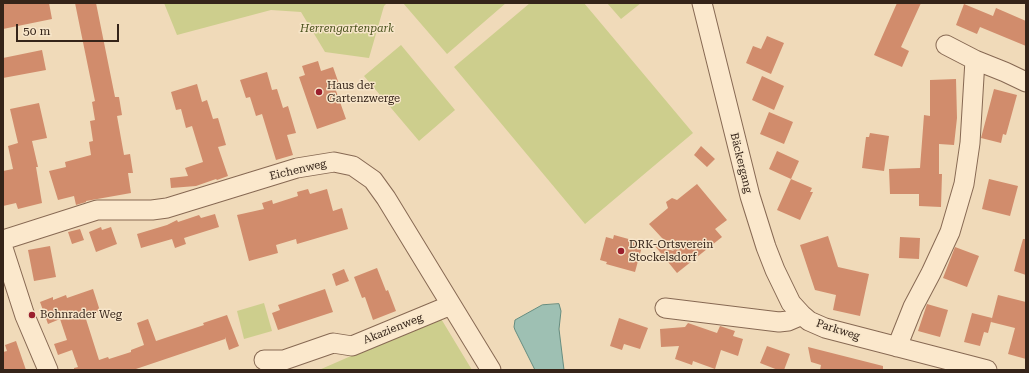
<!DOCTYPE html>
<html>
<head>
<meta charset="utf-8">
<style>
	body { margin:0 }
	#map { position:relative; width:1029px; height:373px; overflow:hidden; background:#f0dab9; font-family:"Roboto Serif",serif }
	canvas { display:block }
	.frame { position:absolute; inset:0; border:4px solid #352419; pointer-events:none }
	.scale { position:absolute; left:16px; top:24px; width:103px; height:18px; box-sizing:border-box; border:2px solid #352419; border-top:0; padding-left:5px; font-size:12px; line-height:14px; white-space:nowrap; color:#352419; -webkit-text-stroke:3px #f7e5c9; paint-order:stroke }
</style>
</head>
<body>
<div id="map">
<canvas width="1029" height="373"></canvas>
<div class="frame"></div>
<div class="scale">50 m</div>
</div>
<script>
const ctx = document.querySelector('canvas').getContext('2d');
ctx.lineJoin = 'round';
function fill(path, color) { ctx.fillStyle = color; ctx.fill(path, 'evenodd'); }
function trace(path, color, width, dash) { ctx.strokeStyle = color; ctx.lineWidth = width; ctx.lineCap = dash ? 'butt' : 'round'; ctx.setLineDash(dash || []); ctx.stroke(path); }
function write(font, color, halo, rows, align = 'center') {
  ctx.font = font + ' "Roboto Serif",serif'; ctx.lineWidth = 3; ctx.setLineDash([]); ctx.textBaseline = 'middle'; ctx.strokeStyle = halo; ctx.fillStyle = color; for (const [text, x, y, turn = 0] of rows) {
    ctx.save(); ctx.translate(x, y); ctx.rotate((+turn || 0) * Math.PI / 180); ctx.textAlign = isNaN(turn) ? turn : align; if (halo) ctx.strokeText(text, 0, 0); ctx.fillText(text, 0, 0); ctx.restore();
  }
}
fill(new Path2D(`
	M164,3H387L384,6L369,58L325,52L301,12L271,10L177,35Z
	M403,3H506L447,54Z
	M530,3H584L693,133L585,224L454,67Z
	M607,3H641L621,19Z
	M401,45L455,110L419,141L364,76Z
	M264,303L272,331L244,339L237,311Z
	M440,317L472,370H319Z`), '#cdce8d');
const water = new Path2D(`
	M559,304L561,311L559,329L564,370H535L515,330L514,327L515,320L542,305Z`);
fill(water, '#9ec0b3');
trace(water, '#668d80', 1);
fill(new Path2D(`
	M3,3H49L52,19L3,29Z
	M75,3H96L115,97H119L122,115L117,116L124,155L130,154L133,173H128L131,193L86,201V202L76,205L74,196L58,200L49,171L66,167L65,162L91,155L89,142L93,141L90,121L95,120L92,102L95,101Z
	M897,3H921L901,47L909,51L902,67L874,55Z
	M964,4L993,16L996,8L1026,21V46L980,27L977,34L956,25Z
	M767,36L784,43L771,74L746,63L753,46L761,49Z
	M42,50L46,70L3,78V58Z
	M318,61L321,71L333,67L339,84L334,85L346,119L317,129L299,77L305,75L302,66Z
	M267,72L272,90L277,89L283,108L288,106L296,133L287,135L293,155L276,160L262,114L256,116L250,97L246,98L240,80Z
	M762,76L784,86L774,110L752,100Z
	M956,79L957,118L954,145L939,144V174H942L941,207L919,206V194H890L889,169L920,168L924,115L930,116V80Z
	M197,84L202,102L207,100L213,119L218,118L226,145L218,147L228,176L217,180L216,179L196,186L171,188L170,178L188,176L185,168L203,162L192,126L186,128L181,109L176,110L171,92Z
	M994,89L1017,95L1006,135L1003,134L1001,143L981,138Z
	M39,103L47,138L32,141L38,167H36L42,203L18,209L16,203L3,206V171L13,169L8,146L18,143L10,109Z
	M769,112L793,122L784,144L760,134Z
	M870,133L889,136L884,171L862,168L866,137H869Z
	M701,146L715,159L707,167L694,155Z
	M777,151L799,161L791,179L769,169Z
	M791,179L812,188L810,192H813L800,220L777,210Z
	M989,179L1018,186L1010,216L982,209Z
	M697,184L727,220L715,229L722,237L677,273L655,246L674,251L649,224L668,208L666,202L672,198L677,200Z
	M308,189L310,194L327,189L333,211L342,208L348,229L297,244L296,239L276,245L278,253L249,261L237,215L264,209L262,203L272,200L273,204L298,196L297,192Z
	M215,214L219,227L184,238L186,244L175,248L172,239L141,248L137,234L167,225L177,220L178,222L199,215L201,218Z
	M101,227L102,230L111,227L117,244L96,252L89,232Z
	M80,229L84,240L72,244L68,232Z
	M614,235L643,243L635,272L606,264L607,262L600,260L606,237L613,239Z
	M828,236L838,267L869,274L860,316L833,310L836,295L815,290L800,245Z
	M900,237L920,238L919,259L899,258Z
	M1023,239H1026V275L1014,271Z
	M50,246L56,277L34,281L28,250Z
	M955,247L979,256L967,287L943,278Z
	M377,268L386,291L388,290L396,311L373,320L365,297L362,298L354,277Z
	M344,269L349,281L336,286L332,274Z
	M93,289L100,311L85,316L99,360L108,357L109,359L131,352V350L144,345L137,323L148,319L156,341L204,325L203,323L227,315L239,346L229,350L225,337V339L133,370H74V368L78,367L72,350L58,355L54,344L67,340L60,319L48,324L40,302L53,297V300L66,295L67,298Z
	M325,289L333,312L278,330L272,313L280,310L278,305Z
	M998,295L1026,302V359L1008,354L1015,328L991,322Z
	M927,304L948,310L940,337L918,331Z
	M972,313L992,318L988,333L984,332L980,346L964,342Z
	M619,318L648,328L640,349L624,344L622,350L610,346Z
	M688,323L717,333L720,326L735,331L733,336L743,339L738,356L721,350L715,369L693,361L692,365L675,359L679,346L661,347L660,329L685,327Z
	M16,341L26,370H3V352L7,351L5,345Z
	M767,346L790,354L784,370H778L760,363Z
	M808,347L883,366V370H820L821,365L811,362Z`), '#d18c6c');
const minor = new Path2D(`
	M702,3L750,196L766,247L775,270L791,303L802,315L809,321L825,328L987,370
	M975,60L1005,72L1026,82
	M3,240L97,210H152L167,208L297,168L334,162L353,166L373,180L386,198L491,370
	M3,248L25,316L48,370
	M665,308L779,322L788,321L802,315
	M897,347L913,307L931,273L950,232L964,184L970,143L975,60L946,45
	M264,360H284L333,343L352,346L451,305`);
trace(minor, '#876953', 21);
trace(minor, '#fbe8cc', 19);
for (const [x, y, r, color] of [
	[319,92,4,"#9a1f2d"],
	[621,251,4,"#9a1f2d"],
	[32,315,4,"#9a1f2d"]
]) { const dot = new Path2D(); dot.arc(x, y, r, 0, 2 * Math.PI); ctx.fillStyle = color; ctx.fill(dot); trace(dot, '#f7e5c9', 1.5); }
write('italic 11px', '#4b531e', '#f7e5c9', [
	["Herrengartenpark",347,29]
]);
write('11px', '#352419', '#f7e5c9', [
	["Haus der",327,86],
	["Gartenzwerge",327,99],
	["DRK-Ortsverein",629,245],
	["Stockelsdorf",629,258],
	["Bohnrader Weg",40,315]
], 'left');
write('11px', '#352419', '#f7e5c9', [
	["Bäckergang",741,163,76],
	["Eichenweg",298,170,-13],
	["Akazienweg",393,329,-22],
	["Parkweg",838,330,18]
]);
</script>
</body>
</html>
